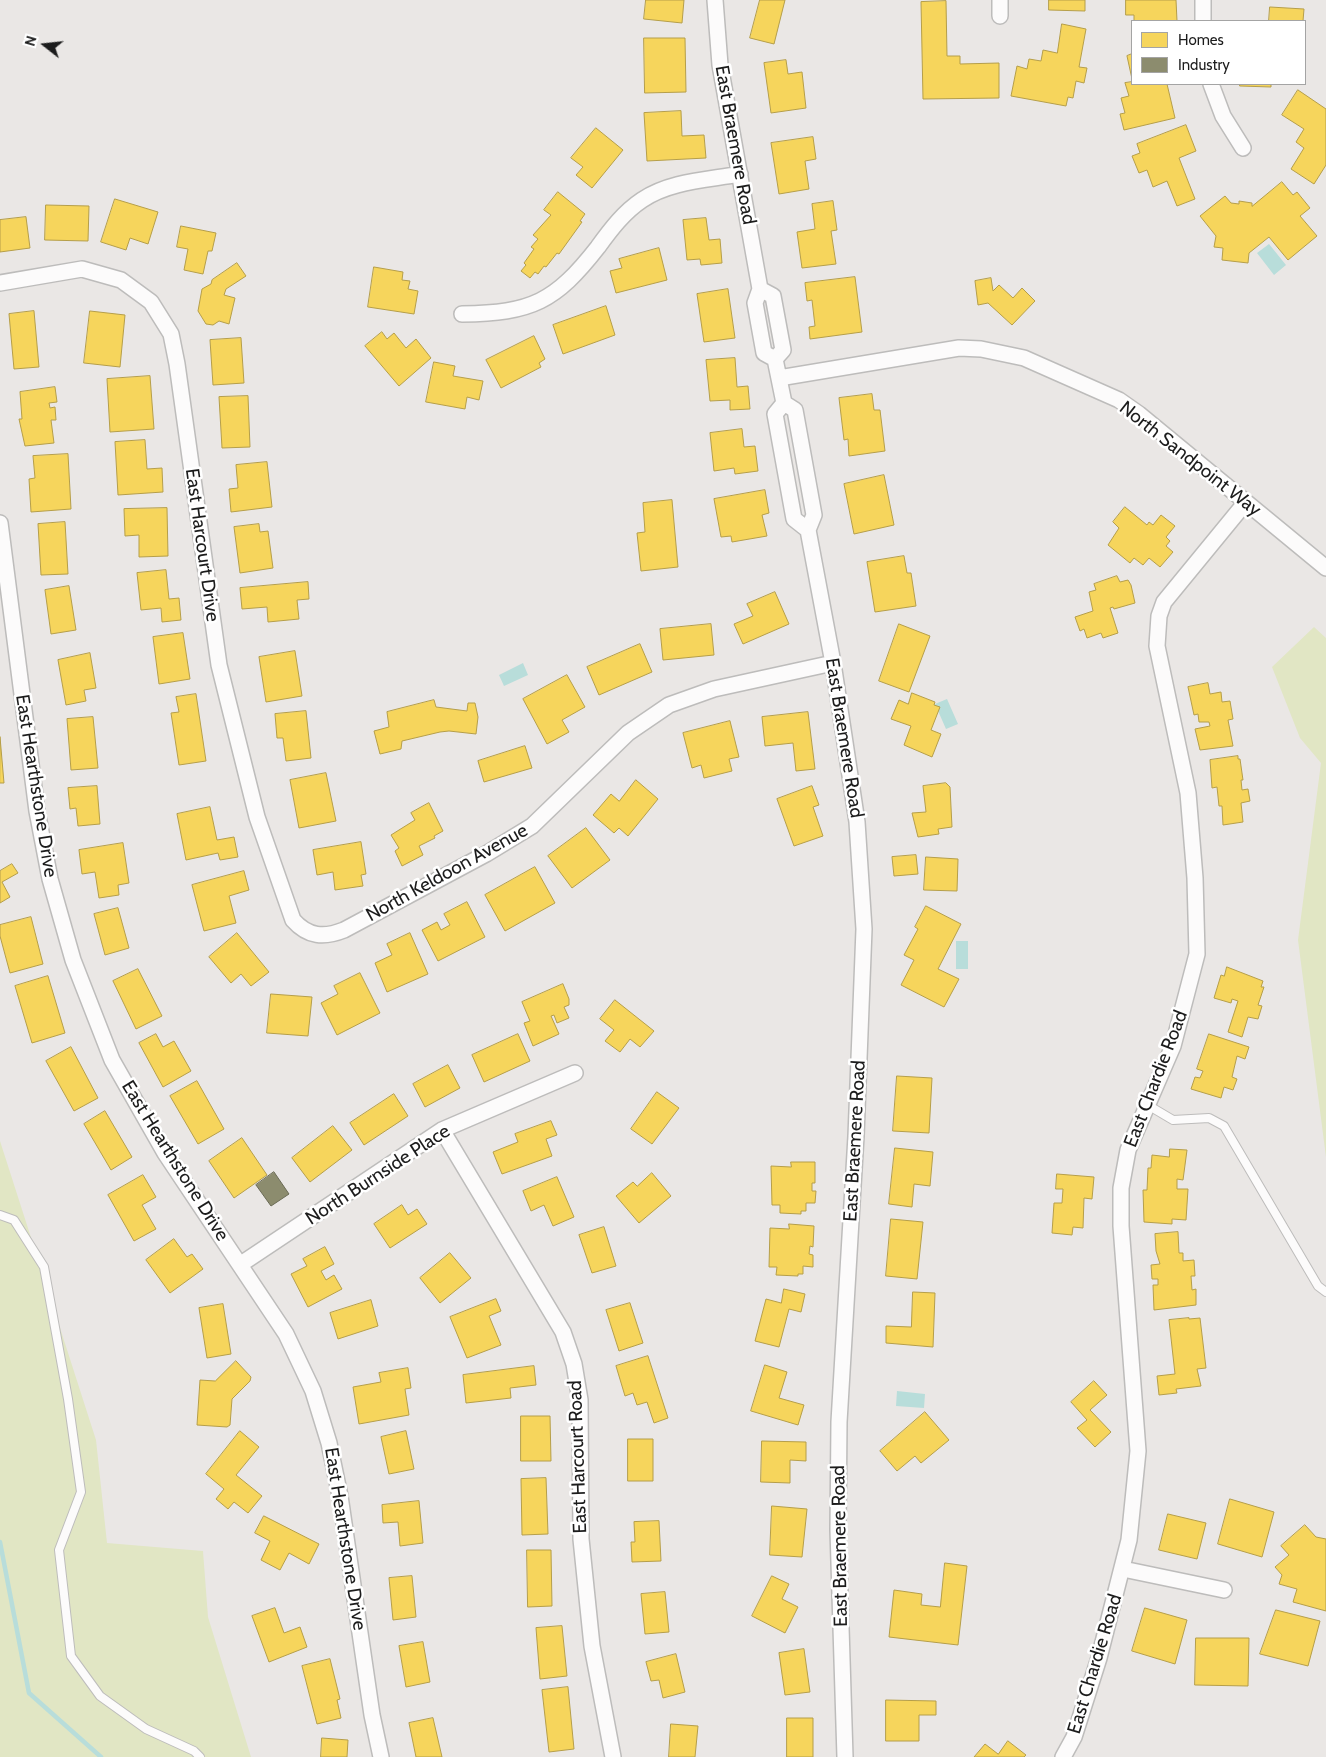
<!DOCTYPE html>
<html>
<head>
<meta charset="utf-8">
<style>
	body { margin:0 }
	#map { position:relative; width:1326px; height:1757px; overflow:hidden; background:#eae7e5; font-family:Cabin,sans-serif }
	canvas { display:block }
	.legend { position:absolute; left:1131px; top:20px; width:175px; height:65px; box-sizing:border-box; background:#fff; border:1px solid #a4a4a4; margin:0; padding:6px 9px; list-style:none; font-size:15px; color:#1c1c1c }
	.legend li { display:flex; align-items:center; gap:10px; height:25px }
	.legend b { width:25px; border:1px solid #a4a4a4 }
	.north { position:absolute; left:20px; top:20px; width:50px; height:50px; -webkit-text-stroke:4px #fff; paint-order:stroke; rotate:286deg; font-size:14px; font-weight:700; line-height:20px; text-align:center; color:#1c1c1c }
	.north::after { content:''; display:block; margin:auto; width:18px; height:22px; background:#1c1c1c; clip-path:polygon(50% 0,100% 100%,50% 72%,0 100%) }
</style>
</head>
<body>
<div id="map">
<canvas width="1326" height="1757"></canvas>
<ul class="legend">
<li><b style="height:14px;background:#f6d55c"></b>Homes</li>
<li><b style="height:14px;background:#8c8c6e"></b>Industry</li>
</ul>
<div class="north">N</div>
</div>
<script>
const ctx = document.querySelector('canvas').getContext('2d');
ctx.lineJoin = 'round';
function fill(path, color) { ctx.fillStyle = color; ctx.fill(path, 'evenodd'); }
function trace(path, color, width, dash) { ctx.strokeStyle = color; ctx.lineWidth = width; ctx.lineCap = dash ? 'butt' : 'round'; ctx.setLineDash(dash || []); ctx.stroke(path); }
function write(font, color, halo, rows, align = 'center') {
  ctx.font = font + ' Cabin,sans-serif'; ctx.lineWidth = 5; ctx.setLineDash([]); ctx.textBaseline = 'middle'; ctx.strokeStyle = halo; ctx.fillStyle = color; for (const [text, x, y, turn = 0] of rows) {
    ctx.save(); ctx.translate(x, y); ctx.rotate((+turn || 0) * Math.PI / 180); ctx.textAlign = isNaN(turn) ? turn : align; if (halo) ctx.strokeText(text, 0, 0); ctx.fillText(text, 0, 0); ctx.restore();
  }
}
fill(new Path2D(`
	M1314,627L1326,638V1157L1298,940L1321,763L1300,738L1272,667Z
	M0,1141L96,1440L107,1543L203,1551L208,1617L251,1757H0Z`), '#e1e6c4');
fill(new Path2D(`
	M1269,244L1286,265L1274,275L1257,253Z
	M523,663L528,675L504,686L499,675Z
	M947,699L958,724L946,729L935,704Z
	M956,941H968V969H956Z
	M897,1391L925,1394L924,1408L896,1406Z`), '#b8ddda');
const homes = new Path2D(`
	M646,0H684L682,23L644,19Z
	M760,0H785L774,44L750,38Z
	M1049,0H1085V11L1049,10Z
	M1126,0H1176L1177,21H1134V15H1126Z
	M946,1L947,56H960V64L999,63V98L923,99L921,2Z
	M1270,7L1304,9L1303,21H1269Z
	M1062,24L1086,29L1079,67L1087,68L1084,83L1076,81L1073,98L1068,97L1066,106L1011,96L1017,66L1027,69L1029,59L1041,61L1043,50L1057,53Z
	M644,38H685L686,92L645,93Z
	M1132,54V79L1127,56Z
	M786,60L788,74L802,72L806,108L771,113L764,63Z
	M1132,82V84H1167L1175,118L1124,130L1120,114L1125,113L1121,98L1129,96L1125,83Z
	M1240,84H1271V87L1240,86Z
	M1298,90L1326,109V165L1314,184L1291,169L1304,148L1296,142L1304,129L1282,115Z
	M681,111L682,136L704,135L706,158L647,161L644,113Z
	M1186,125L1196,151L1179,158L1195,199L1177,206L1167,181L1153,187L1147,170L1139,173L1132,156L1140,153L1137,144Z
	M596,128L623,150L592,188L576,175L583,167L571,158Z
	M813,137L816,159L805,161L809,189L779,194L771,143Z
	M1282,182L1293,195L1297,192L1310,208L1300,216L1317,236L1288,260L1269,237L1249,253L1248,263L1222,260L1223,248L1214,247L1216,236L1200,216L1225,196L1231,203L1239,204V201L1252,203V206Z
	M558,192L585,214L580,221L582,222L559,254L557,253L546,267L544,266L538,274L535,272L530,278L521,271L526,265L524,263L534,249L531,247L538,239L533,235L551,215L544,210Z
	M115,199L158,212L148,244L130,238L126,250L101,242Z
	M833,201L837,230L831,231L836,264L802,268L797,232L815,229L812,204Z
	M46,205L89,206L88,241L45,240Z
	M26,217L30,248L0,252V220Z
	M706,218L709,240L720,239L722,263L701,265L700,259L687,260L683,220Z
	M181,226L216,233L212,251H208L203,274L184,270L188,249L177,247Z
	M659,248L667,280L616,293L610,271L622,268L619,259Z
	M237,263L246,276L226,289L224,295L235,298L229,324L219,321L213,325L206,324L198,311L202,289L211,284L212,280Z
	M374,267L403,272L402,280L410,281L408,289L418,291L414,314L368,307Z
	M855,277L862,332L810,339L809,327L815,326L812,300L807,301L805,283Z
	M991,278L993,291L999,285L1013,298L1022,288L1035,301L1012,325L988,303L978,305L975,281Z
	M728,289L735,338L704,342L697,294Z
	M606,306L615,335L563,354L553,325Z
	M34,311L39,367L14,369L9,314Z
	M90,311L125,315L120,367L84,363Z
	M382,332L387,339L394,333L406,348L416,339L431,358L399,386L365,346Z
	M534,336L545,359L539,363L541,367L501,388L486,360Z
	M241,338L244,383L213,385L210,340Z
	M735,358L737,387L748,386L750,409L730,410V400L710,401L706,360Z
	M434,362L455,366L453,376L483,381L479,400L467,397L465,409L426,402Z
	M150,376L154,429L110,432L107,379Z
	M55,387L57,402L49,403L50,408L55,407L56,420H51L54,443L25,446L19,419H22L20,392Z
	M872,394L874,410H880L885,451L849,456L848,439L844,440L839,398Z
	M248,396L250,447L222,448L219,397Z
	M742,429L744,447L755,446L758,471L735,474L734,468L714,471L710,433Z
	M145,440L147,469L162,468L163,492L118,495L115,442Z
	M68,454L71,509L31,512L29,479L35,478L33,456Z
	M267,462L272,507L231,512L229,489L238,488L236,465Z
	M884,475L894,525L854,534L844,484Z
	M765,490L769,513L762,515L767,536L732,542L731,536L721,537L714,499Z
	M672,500L678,567L641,571L637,533L645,532L643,503Z
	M1125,507L1147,525L1149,522L1153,525L1161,515L1175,526L1166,537L1170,541L1166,546L1173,552L1160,567L1149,558L1143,565L1134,558L1130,563L1108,545L1119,528L1113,522Z
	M167,508L168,556L139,557V535L125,536L124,509Z
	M65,522L68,574L41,575L38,524Z
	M259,524L260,532L268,531L273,568L240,573L234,527Z
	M904,556L907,573H911L916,606L875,612L867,562Z
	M166,570L169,599L179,598L181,620L162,622L161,608L141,610L137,573Z
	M1117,576L1120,582L1128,580L1131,585L1135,603L1114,609L1113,607L1110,608L1118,633L1103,638L1101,633L1087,638L1084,629L1080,631L1075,617L1093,611L1089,592L1096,590L1094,584Z
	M308,582L309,599L297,600L299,619L268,622L267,607L242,609L240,588Z
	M69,586L76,630L51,634L45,590Z
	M775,592L789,624L743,644L734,624L753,616L747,604Z
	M711,624L714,655L663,660L660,629Z
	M899,624L930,636L909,692L879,681Z
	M183,633L190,679L159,684L153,637Z
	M640,644L652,672L599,695L587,667Z
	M295,651L302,696L266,702L259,657Z
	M90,653L96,688L84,690L86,701L66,705L58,660Z
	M567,675L585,707L562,720L569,732L547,744L523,699Z
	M1208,683L1210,694L1221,692L1222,702L1230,701L1233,719L1228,720L1233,746L1200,750L1195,729L1210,726L1209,722H1199L1198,714L1194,715L1188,687Z
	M912,693L935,702L934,705L940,707L931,730L941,734L932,757L904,745L911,726L891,719L899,700L908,704Z
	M196,694L206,761L179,765L171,713L179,712L176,697Z
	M434,700L436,707L467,711L468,703H475L478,717L476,734L449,731L440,732L402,741L401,749L380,754L374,731L389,727L387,712Z
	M306,711L311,758L286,761L283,738H277L275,714Z
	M808,712L815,769L796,771L793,743L765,746L762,717Z
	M93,717L98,768L71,770L67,719Z
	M730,721L739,757L729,759L732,771L704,778L701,765L692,768L683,733Z
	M0,737L4,783H0Z
	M525,746L532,768L484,782L478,761Z
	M1238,756V759H1240L1243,780H1241L1242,790L1248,789L1250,801L1241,803L1243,822L1223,825L1222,806H1219L1217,787L1212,788L1210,760Z
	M326,773L336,821L299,828L290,780Z
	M636,780L658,799L628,836L619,828L614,833L593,815L611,794L619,801Z
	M946,783L950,787L952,827L938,829L939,834L918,837L912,813L926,812L923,786Z
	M97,786L100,824L78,826L76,808L70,809L68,788Z
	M812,786L819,805L813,807L823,836L794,846L777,799Z
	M429,803L443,831L434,836L435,838L419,846L423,855L402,866L395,851L399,848L391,835L415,820L411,813Z
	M210,807L217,840L234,837L238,857L220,860L218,853L186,860L177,814Z
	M586,828L610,860L572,888L548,856Z
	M361,842L366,874L361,875L363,886L335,890L333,872L317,875L313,850Z
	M123,843L129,883L118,885L119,895L99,898L95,872L82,874L79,850Z
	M916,855L918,874L894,876L892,857Z
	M926,857L958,859L957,891L924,890Z
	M12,864L18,873L2,882L10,897L0,903V871Z
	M535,867L555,903L505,931L485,895Z
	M244,871L249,890L229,896L236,923L204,931L192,885Z
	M467,902L485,937L438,961L422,930L437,922L441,930L450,925L444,914Z
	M926,906L961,924L938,969L959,979L944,1007L901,985L914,960L904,955L918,929L915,927Z
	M118,908L129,948L105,955L94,914Z
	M31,917L43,964L10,973L0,936V925Z
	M237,933L269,972L251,986L241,974L231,983L209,957Z
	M410,933L428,974L387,992L375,963L392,955L387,944Z
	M1227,967L1263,981L1261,987H1264L1258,1005L1262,1006L1258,1019L1248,1017L1242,1037L1228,1032L1238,1001L1232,999L1231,1003L1214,998L1221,975L1224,976Z
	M138,969L162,1016L136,1029L113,981Z
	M360,973L380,1013L337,1035L321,1003L338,994L334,986Z
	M48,976L65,1033L32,1043L15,986Z
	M563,984L569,999V1005L564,1007L569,1018L557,1023L554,1015L551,1016L559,1034L533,1046L524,1023L530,1021L522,1002Z
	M271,994L312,997L308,1036L267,1033Z
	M615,1000L654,1031L640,1047L630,1039L620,1052L605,1041L614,1030L600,1019Z
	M156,1034L163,1047L174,1041L191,1071L163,1087L139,1043Z
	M518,1034L530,1061L484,1082L472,1055Z
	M1209,1034L1249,1047L1245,1059L1237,1056L1232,1077L1237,1079L1233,1090L1224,1087L1221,1098L1191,1089L1195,1077L1200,1078L1203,1071L1197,1069Z
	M71,1047L98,1098L74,1111L46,1061Z
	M448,1065L460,1088L425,1107L413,1084Z
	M897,1076L932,1078L929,1133L893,1131Z
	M197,1081L224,1129L198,1144L170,1096Z
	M657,1092L679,1108L652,1144L631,1129Z
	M394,1094L408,1116L364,1145L350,1123Z
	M105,1111L132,1157L111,1170L84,1124Z
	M551,1121L557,1135L546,1139L552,1156L502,1174L493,1152L518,1142L515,1134Z
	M333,1126L352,1150L310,1182L292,1158Z
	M242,1138L267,1175L234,1198L209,1161Z
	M895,1148L933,1152L930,1186L914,1184L912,1207L889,1204Z
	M1170,1149L1187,1150L1183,1180L1177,1179V1189H1188L1186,1220L1172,1219V1224L1144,1222L1143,1190H1147L1148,1168H1151L1152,1155L1169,1157Z
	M791,1162H815V1183H812V1191H816L815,1203H806V1211H801V1214L780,1213V1205H772L771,1166L791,1167Z
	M652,1173L671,1196L639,1223L616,1196L633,1182L637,1186Z
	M1057,1174L1094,1177L1092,1199L1084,1198L1083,1228L1073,1227L1072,1235L1052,1233L1054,1203H1062L1063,1189H1056Z
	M143,1175L156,1197L142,1205L156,1229L134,1241L108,1195Z
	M557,1177L574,1217L553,1226L544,1205L531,1211L523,1191Z
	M402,1205L408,1215L417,1209L427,1224L390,1248L374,1224Z
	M891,1219L923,1222L917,1279L886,1276Z
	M789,1224L814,1226L813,1247L810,1246L809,1254L813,1255V1267L803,1266V1274H798V1276L776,1275L777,1267H769L770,1228L789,1229Z
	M604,1227L616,1266L592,1273L579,1235Z
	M1178,1232L1179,1253H1183V1261L1194,1260L1195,1276H1191L1192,1290L1196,1289V1305L1154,1310L1153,1285H1158V1279H1152L1151,1265L1160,1264L1156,1251L1155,1234Z
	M174,1239L187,1257L192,1254L203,1269L170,1293L146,1260Z
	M325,1247L334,1264L321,1271L326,1280L334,1275L342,1289L308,1307L291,1274L307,1266L303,1259Z
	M450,1253L471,1278L440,1303L420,1278Z
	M784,1289L805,1294L801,1312L789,1309L779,1347L755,1341L766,1299L781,1303Z
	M913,1292L935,1293L933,1347L886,1343V1326L911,1327Z
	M496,1299L501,1311L489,1316L501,1345L467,1358L450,1317Z
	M371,1300L378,1326L338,1339L330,1313Z
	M630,1303L643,1343L619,1351L606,1310Z
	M223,1304L231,1354L207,1358L199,1308Z
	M1189,1318V1319L1200,1318L1206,1368L1197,1369L1201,1386L1176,1389L1177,1393L1159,1395L1157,1376L1175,1374L1169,1320Z
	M648,1356L668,1418L654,1423L647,1402L637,1405L633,1393L625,1396L616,1366Z
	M236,1361L251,1377L250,1381L232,1399L230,1425L227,1427L197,1425L200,1380L215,1381Z
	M765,1365L787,1372L779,1398L804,1405L798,1425L751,1411Z
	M534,1366L536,1385L510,1388L511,1398L466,1403L463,1375Z
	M408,1368L411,1388L405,1389L409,1415L359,1424L353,1387L381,1382L379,1373Z
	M1094,1381L1107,1395L1090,1410L1111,1432L1095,1447L1077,1428L1087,1420L1071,1402Z
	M925,1412L949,1440L921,1463L915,1456L897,1471L880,1451Z
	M521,1416H550L551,1461H521Z
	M240,1431L259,1447L236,1475L262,1496L248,1513L234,1502L228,1509L216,1499L224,1489L206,1474Z
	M406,1431L414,1469L389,1474L381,1437Z
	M628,1439H653V1481H628Z
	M762,1441L806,1442V1461L790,1460V1483L761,1482Z
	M546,1478L548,1534L522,1535L521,1479Z
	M1230,1499L1274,1512L1262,1557L1218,1544Z
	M419,1501L423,1543L400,1546L398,1522L383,1523L382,1505Z
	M772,1506L807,1509L802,1557L770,1555Z
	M1168,1514L1206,1523L1197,1559L1159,1550Z
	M264,1516L319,1544L309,1564L289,1553L280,1570L261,1560L270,1541L255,1533Z
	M659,1521L661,1561L632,1562L631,1542H635L634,1522Z
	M1305,1525L1316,1537L1326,1539V1611L1293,1602L1297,1589L1279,1584L1282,1575L1275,1567L1289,1555L1281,1546Z
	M527,1550H551L552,1606L528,1607Z
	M945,1563L967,1566L958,1645L889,1637L894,1590L922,1594L921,1605L940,1607Z
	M412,1576L416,1617L393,1620L389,1578Z
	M772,1576L789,1584L782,1599L798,1607L785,1633L752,1616Z
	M665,1592L669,1632L645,1634L641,1594Z
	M275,1608L284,1633L300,1627L307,1647L269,1662L252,1616Z
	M1145,1608L1187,1620L1175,1664L1132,1651Z
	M1276,1610L1320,1621L1308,1666L1260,1654Z
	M562,1626L567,1676L540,1679L536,1628Z
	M1196,1638H1249L1248,1686L1195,1685Z
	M423,1642L430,1682L406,1687L399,1646Z
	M804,1649L810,1692L785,1695L779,1653Z
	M676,1654L685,1692L663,1698L659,1680L651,1681L646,1662Z
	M330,1659L340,1699L337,1700L341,1718L317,1724L302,1666Z
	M568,1687L574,1749L549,1752L542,1690Z
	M886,1700L936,1701V1715H919V1741H886Z
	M433,1718L442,1757H416L409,1723Z
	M787,1718H813V1757H787Z
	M671,1724L698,1726L695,1757H669Z
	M322,1738L348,1740L347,1757H321Z
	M1008,1741L1026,1755L1024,1757H974L985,1744L998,1754Z`);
fill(homes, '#f6d55c');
trace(homes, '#b59e49', 1);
const industry = new Path2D(`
	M274,1172L289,1194L271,1206L256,1185Z`);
fill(industry, '#8c8c6e');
trace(industry, '#6a6a55', 1);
trace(new Path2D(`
	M0,1542L29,1693L101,1757`), '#b8ddda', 4.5);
const service = new Path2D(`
	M1146,1104L1173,1120L1209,1118L1224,1126L1318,1286L1326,1292
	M0,1215L14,1220L44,1267L68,1399L81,1492L59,1550L71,1656L100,1696L146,1729L194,1751L200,1757`);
const minor = new Path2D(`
	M715,0L720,65L760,289L755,303L764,353L775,359
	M1000,16V0
	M1203,21V0
	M1211,84L1223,116L1243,148
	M0,283L82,269L121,280L151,302L171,334L177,364L219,665L257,817L293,920C308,937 324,938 344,930L486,854L532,826L628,733L669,705L714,689L833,663
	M760,289L773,296L783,350L775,359
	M462,314C532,313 555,302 598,247C611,229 624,212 642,200C670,181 708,180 740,174
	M775,359L784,403L795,410L814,515L808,530L833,663L857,822L864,929L856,1136L839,1422L838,1530L845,1757
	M779,378L959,348L981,349L1024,358L1119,400L1139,414L1326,568
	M784,403L775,414L794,519L808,530
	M0,523L37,811L50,879L73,960L112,1060L165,1153L286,1334L313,1391L329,1443L340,1496L372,1715L381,1757
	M442,1130L563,1332L574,1364L580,1400L581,1539L592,1646L613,1757
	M241,1264L442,1130L575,1073
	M1123,1569L1224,1590
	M1063,1757L1074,1737L1099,1658L1129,1540L1138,1451L1121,1226V1188L1128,1150L1173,1046L1197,954L1195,878L1188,793L1157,646L1159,616L1164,602L1246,502`);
trace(service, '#bdbcbb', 10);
trace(minor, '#bdbcbb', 18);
trace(service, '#fcfbfb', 8);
trace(minor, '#fcfbfb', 15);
write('19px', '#1c1c1c', '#fff', [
	["East Braemere Road",735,145,80],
	["North Sandpoint Way",1190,459,38],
	["East Harcourt Drive",202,545,82],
	["East Braemere Road",844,738,81],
	["East Hearthstone Drive",36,786,81],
	["North Keldoon Avenue",447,873,-29],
	["East Chardie Road",1156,1079,-69],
	["East Braemere Road",855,1141,-87],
	["East Hearthstone Drive",175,1161,58],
	["North Burnside Place",378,1175,-33],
	["East Harcourt Road",578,1457,-92],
	["East Hearthstone Drive",345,1539,81],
	["East Braemere Road",840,1546,-91],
	["East Chardie Road",1095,1664,-73]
]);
</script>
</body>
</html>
